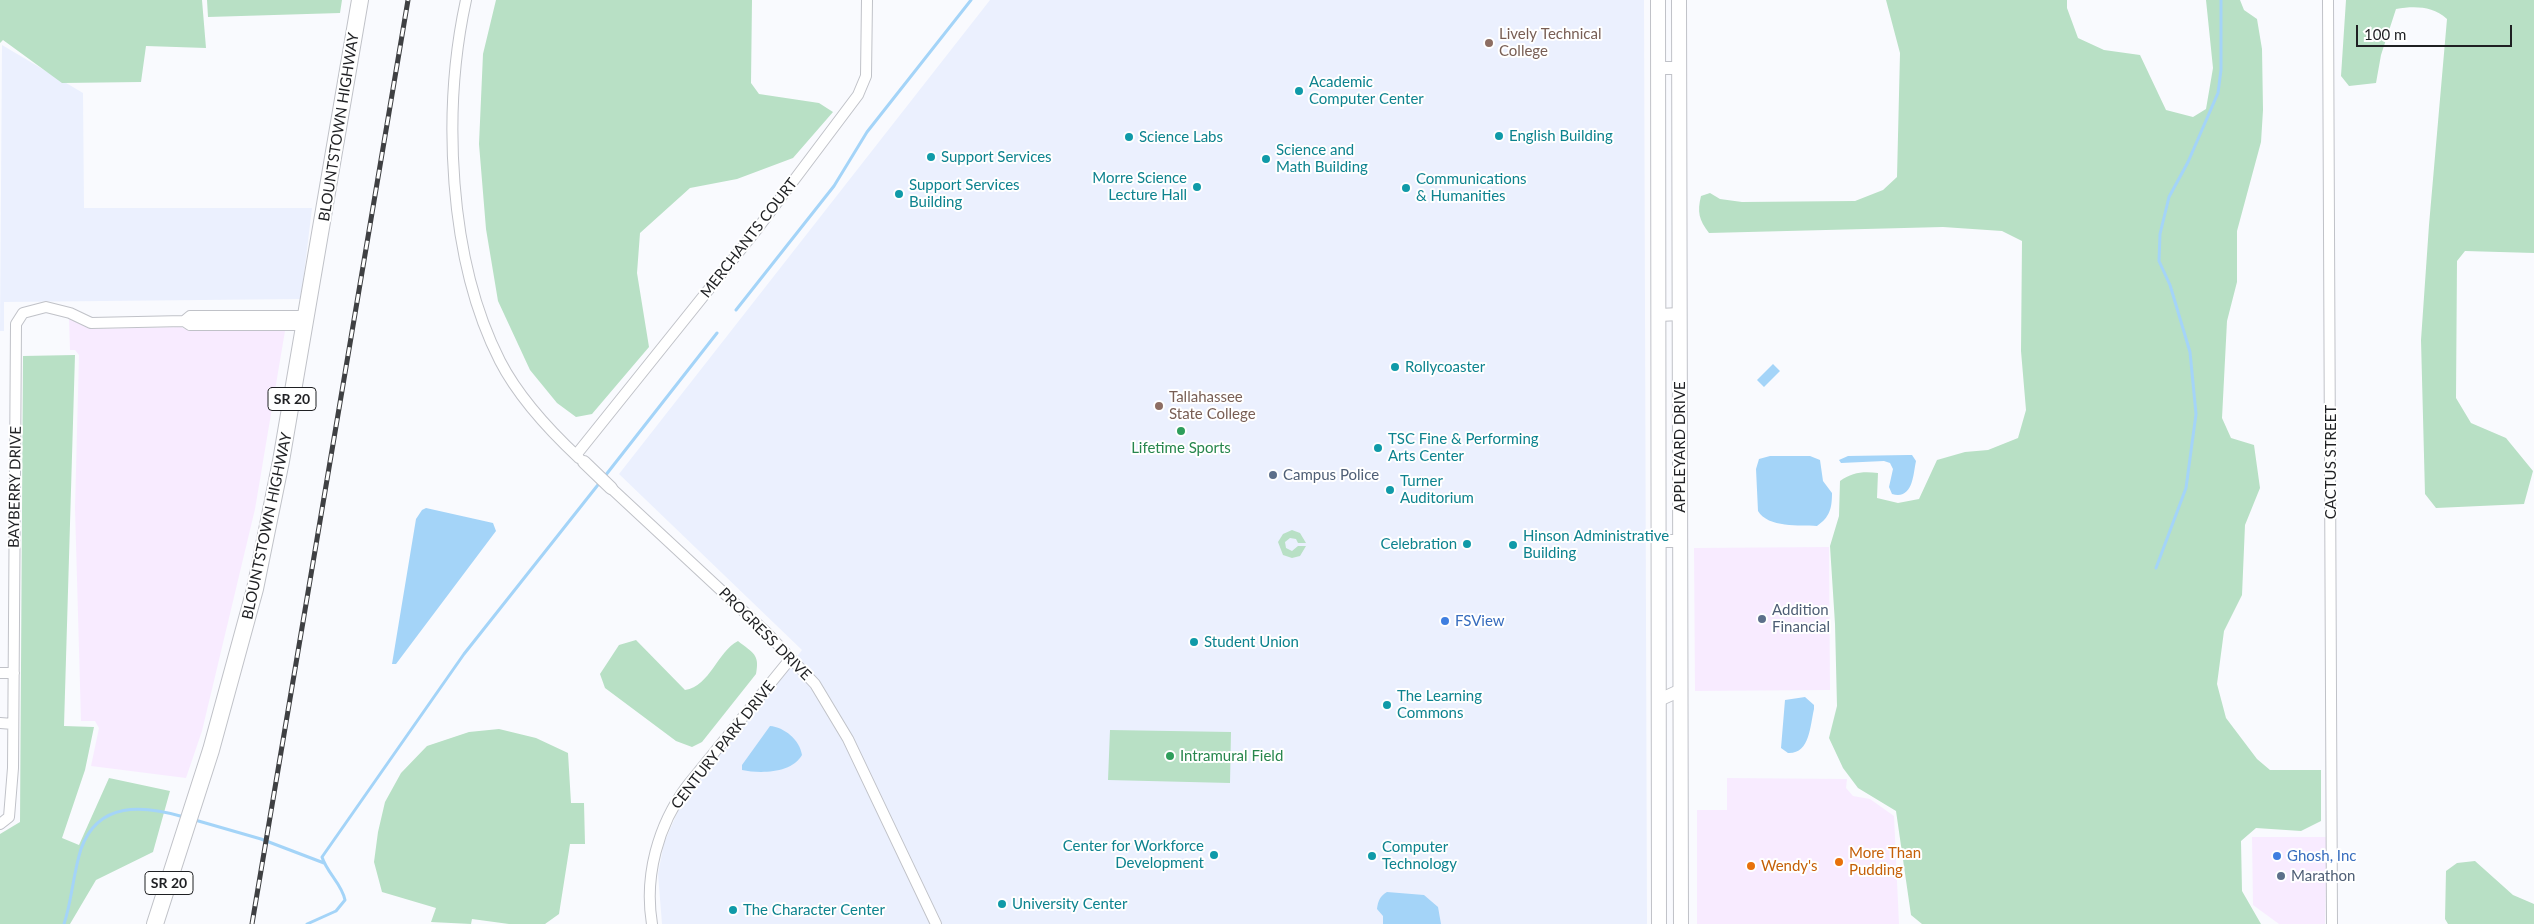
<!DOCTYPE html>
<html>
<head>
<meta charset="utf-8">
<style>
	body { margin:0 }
	#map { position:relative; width:2534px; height:924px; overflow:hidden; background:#f9fafe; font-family:Lato,sans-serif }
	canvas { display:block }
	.scale { position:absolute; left:2356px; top:25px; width:156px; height:22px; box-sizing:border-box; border:2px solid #1f2023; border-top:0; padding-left:6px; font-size:15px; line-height:18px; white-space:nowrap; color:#1f2023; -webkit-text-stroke:4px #fff; paint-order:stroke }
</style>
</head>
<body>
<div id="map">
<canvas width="2534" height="924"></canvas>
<div class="scale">100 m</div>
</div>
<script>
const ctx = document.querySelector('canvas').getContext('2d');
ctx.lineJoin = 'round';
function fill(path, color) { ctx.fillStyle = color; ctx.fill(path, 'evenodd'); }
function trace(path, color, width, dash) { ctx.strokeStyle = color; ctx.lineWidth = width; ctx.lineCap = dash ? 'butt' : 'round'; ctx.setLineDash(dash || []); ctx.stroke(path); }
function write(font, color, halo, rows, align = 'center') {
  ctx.font = font + ' Lato,sans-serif'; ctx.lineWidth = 4; ctx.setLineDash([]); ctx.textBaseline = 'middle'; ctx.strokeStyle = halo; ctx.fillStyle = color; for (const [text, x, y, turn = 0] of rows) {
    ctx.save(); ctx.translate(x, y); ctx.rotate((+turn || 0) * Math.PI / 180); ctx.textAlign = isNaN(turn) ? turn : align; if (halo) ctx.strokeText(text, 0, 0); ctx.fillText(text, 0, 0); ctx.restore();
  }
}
fill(new Path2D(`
	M69,319L91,329L181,327L190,331H285L255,509L202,731L186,778L91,766L99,728L95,721H81L75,508L79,355L75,350H70Z
	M1829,547L1830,690L1695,691L1694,548Z
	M1727,778L1847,779L1846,788L1853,796L1870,799L1894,816L1899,924H1697V810H1727Z
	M2252,837H2327L2325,924H2279L2253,905Z`), '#f8ebff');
fill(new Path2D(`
	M990,0H1644L1647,924H662L658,874L664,843L682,802L802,650L619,474Z
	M2,45L83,93L84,208H312L301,299L4,302V331H0Z`), '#ebf0fe');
fill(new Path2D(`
	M0,0H202L206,48L146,46L141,82L62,83L3,40L0,43Z
	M207,0H342L340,13L208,17Z
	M496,0H752L751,83L759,94L819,103L833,112L793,158L737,179L690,188L640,233L637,273L649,347L592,414L576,417L557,403L530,370L498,301L486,229L479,144L483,54Z
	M1886,0H2067V8L2078,38L2104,50L2140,55L2166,110L2193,117L2206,109L2213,68L2206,0H2240L2244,10L2257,19L2262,49L2263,110L2261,142L2237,231V282L2227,321L2222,418L2231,438L2254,445L2260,488L2245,525L2242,595L2224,631L2217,684L2226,718L2257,759L2270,770H2321V821L2301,831L2256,828L2241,841L2242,891L2261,924H1922L1911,915L1896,811L1858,788L1843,768L1829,738L1837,706L1835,624L1830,546L1839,516L1840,481C1852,472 1864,471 1878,473L1877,498L1898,503L1919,499L1937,460L1965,452L1988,450L2018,438L2026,410L2021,351L2022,241L2002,231L1943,227L1709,233C1699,220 1697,212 1701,196L1710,193L1720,199L1742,202L1855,201L1883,190L1897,177L1900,53Z
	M2346,0H2534V253L2465,251L2457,261L2456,398L2471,423L2506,438L2533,471L2524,504L2436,508L2425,494L2421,340L2429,225L2447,19C2432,6 2415,6 2396,9L2381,55L2376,83L2349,86L2341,76Z
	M75,355L64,726L94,727L85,770L62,838L79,845L109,778L170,791L153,852L96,880L70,924H0V834L20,822L23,356Z
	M1292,530L1300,533L1306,543H1298L1296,539L1290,538L1285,542L1286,548L1292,551L1298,546H1306L1300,556L1292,558L1283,555L1278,542L1283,534Z
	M636,640L685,690C710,686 717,652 738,641C753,653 760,654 756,674L702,742L692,747L676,741L605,688L600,674L619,645Z
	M499,729L536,738L568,753L571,803H584L585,844H570L559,914L545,924H509L472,919L471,924L431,922L436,908L382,892L374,862L378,832L385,802L401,773L427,746L469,732Z
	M1110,730L1231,732L1230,783L1108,780Z
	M2475,861L2513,895L2534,904V924H2448L2445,919L2446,871L2457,863Z`), '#b8e0c5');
fill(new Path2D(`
	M1773,364L1780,371L1764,387L1757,380Z
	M1908,455H1912L1916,461C1913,475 1913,500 1892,494L1889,487L1893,469L1890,463L1884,461L1841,463L1839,460L1848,456Z
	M1770,456H1810L1820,460L1823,481L1832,493C1832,508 1830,517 1817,526C1800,525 1768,528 1758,511L1756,469L1759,459Z
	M426,508L493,523L496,531L396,664H392L416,519L422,510Z
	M1805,697L1814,705V709C1810,726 1810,754 1788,753L1781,748L1785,700Z
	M770,726C784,727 800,740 802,755C792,773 761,774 742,770V765Z
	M1387,892L1424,895L1438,907L1441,924H1383V916L1377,909C1378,901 1380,896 1387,892Z`), '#a4d4f8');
trace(new Path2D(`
	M736,310L834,186L867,132L971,0
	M605,476L717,333
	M2156,568L2186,488L2196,414L2190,352L2170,285L2159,261L2160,234L2169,197L2188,162L2218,93L2221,70V0
	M195,820L261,839L324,863
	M64,924C72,900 73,874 81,849C98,801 143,805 184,817
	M307,924L336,911L345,900C342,884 327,873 322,857L464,654L601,481`), '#a4d4f8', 3);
const minor = new Path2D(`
	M466,0C442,110 448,259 500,361C519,398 549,430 579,458
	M2328,0L2332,924
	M184,321L190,325H305
	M576,455L758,228L858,95L866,76L867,0
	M611,488L767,633L815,684L848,739L936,924
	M0,673H14
	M0,723L13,724
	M0,824L9,817L13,768L16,324L23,313L46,307L70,313L91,323L184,321L190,316H307
	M652,924C644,876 658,825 687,786L791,658`);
const tertiary = new Path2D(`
	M1658,68H1679
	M1659,315L1680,314
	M584,462L611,488
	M1659,541H1681
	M1659,700L1681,690`);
const secondary = new Path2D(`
	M1658,0L1659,924
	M1679,0L1681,924`);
const primary = new Path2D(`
	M155,924L211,750L255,589L281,461L360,0`);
trace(minor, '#c0c2c8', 12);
trace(tertiary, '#c0c2c8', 14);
trace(secondary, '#c0c2c8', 16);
trace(primary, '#c0c2c8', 18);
trace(minor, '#fff', 10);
trace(tertiary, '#fff', 12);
trace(secondary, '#fff', 14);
trace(primary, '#fff', 16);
const rail = new Path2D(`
	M252,924L408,0`);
trace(rail, '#3f4043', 5);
trace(rail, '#fff', 3, [9]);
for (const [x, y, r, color] of [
	[1489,43,5,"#8d6e63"],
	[1299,91,5,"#0f9aa8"],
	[1499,136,5,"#0f9aa8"],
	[1129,137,5,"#0f9aa8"],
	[931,157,5,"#0f9aa8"],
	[1266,159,5,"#0f9aa8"],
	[1197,187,5,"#0f9aa8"],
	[1406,188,5,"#0f9aa8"],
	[899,194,5,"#0f9aa8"],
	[1395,367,5,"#0f9aa8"],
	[1159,406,5,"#8d6e63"],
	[1181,431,5,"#2e9e5b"],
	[1378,448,5,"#0f9aa8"],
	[1273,475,5,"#5c6f8a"],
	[1390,490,5,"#0f9aa8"],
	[1467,544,5,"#0f9aa8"],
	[1513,545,5,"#0f9aa8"],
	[1762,619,5,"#5c6f8a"],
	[1445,621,5,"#3f7fe0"],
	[1194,642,5,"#0f9aa8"],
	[1387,705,5,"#0f9aa8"],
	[1170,756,5,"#2e9e5b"],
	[1214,855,5,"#0f9aa8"],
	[1372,856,5,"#0f9aa8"],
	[2277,856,5,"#3f7fe0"],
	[1839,862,5,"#e8710a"],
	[1751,866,5,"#e8710a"],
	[2281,876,5,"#5c6f8a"],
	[1002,904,5,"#0f9aa8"],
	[733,910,5,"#0f9aa8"]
]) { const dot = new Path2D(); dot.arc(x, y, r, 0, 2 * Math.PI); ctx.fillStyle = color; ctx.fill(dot); trace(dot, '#fff', 2); }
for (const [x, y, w] of [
	[292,399,48],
	[169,883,48]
]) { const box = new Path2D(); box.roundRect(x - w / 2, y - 11.5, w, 23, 4); ctx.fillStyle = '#fff'; ctx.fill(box); trace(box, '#1f2023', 1); }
write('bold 14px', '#1f2023', null, [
	["SR 20",292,399],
	["SR 20",169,883]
]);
write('15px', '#785e54', '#fff', [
	["Lively Technical",1499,34],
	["College",1499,51],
	["Tallahassee",1169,397],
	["State College",1169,414]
], 'left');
write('15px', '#0d838f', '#fff', [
	["Academic",1309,82],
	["Computer Center",1309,99],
	["English Building",1509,136],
	["Science Labs",1139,137],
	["Science and",1276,150],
	["Math Building",1276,167],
	["Support Services",941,157],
	["Morre Science",1187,178,"right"],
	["Lecture Hall",1187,195,"right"],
	["Communications",1416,179],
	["& Humanities",1416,196],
	["Support Services",909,185],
	["Building",909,202],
	["Rollycoaster",1405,367],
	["TSC Fine & Performing",1388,439],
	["Arts Center",1388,456],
	["Turner",1400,481],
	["Auditorium",1400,498],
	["Hinson Administrative",1523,536],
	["Building",1523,553],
	["Celebration",1457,544,"right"],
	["Student Union",1204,642],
	["The Learning",1397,696],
	["Commons",1397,713],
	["Center for Workforce",1204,846,"right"],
	["Development",1204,863,"right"],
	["Computer",1382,847],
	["Technology",1382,864],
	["University Center",1012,904],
	["The Character Center",743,910]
], 'left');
write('15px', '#1f2023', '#fff', [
	["BLOUNTSTOWN HIGHWAY",339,127,-81],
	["MERCHANTS COURT",749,238,-52],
	["APPLEYARD DRIVE",1680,447,-90],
	["CACTUS STREET",2331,462,-90],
	["BAYBERRY DRIVE",15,487,-89],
	["BLOUNTSTOWN HIGHWAY",267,526,-78],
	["PROGRESS DRIVE",765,634,45],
	["CENTURY PARK DRIVE",723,745,-52]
]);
write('15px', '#27864d', '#fff', [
	["Lifetime Sports",1181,448],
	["Intramural Field",1180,756,"left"]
]);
write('15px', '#4e5e75', '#fff', [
	["Campus Police",1283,475],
	["Addition",1772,610],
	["Financial",1772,627],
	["Marathon",2291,876]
], 'left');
write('15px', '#366cbe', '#fff', [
	["FSView",1455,621],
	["Ghosh, Inc",2287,856]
], 'left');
write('15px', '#c56008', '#fff', [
	["More Than",1849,853],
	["Pudding",1849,870],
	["Wendy's",1761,866]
], 'left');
</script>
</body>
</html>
